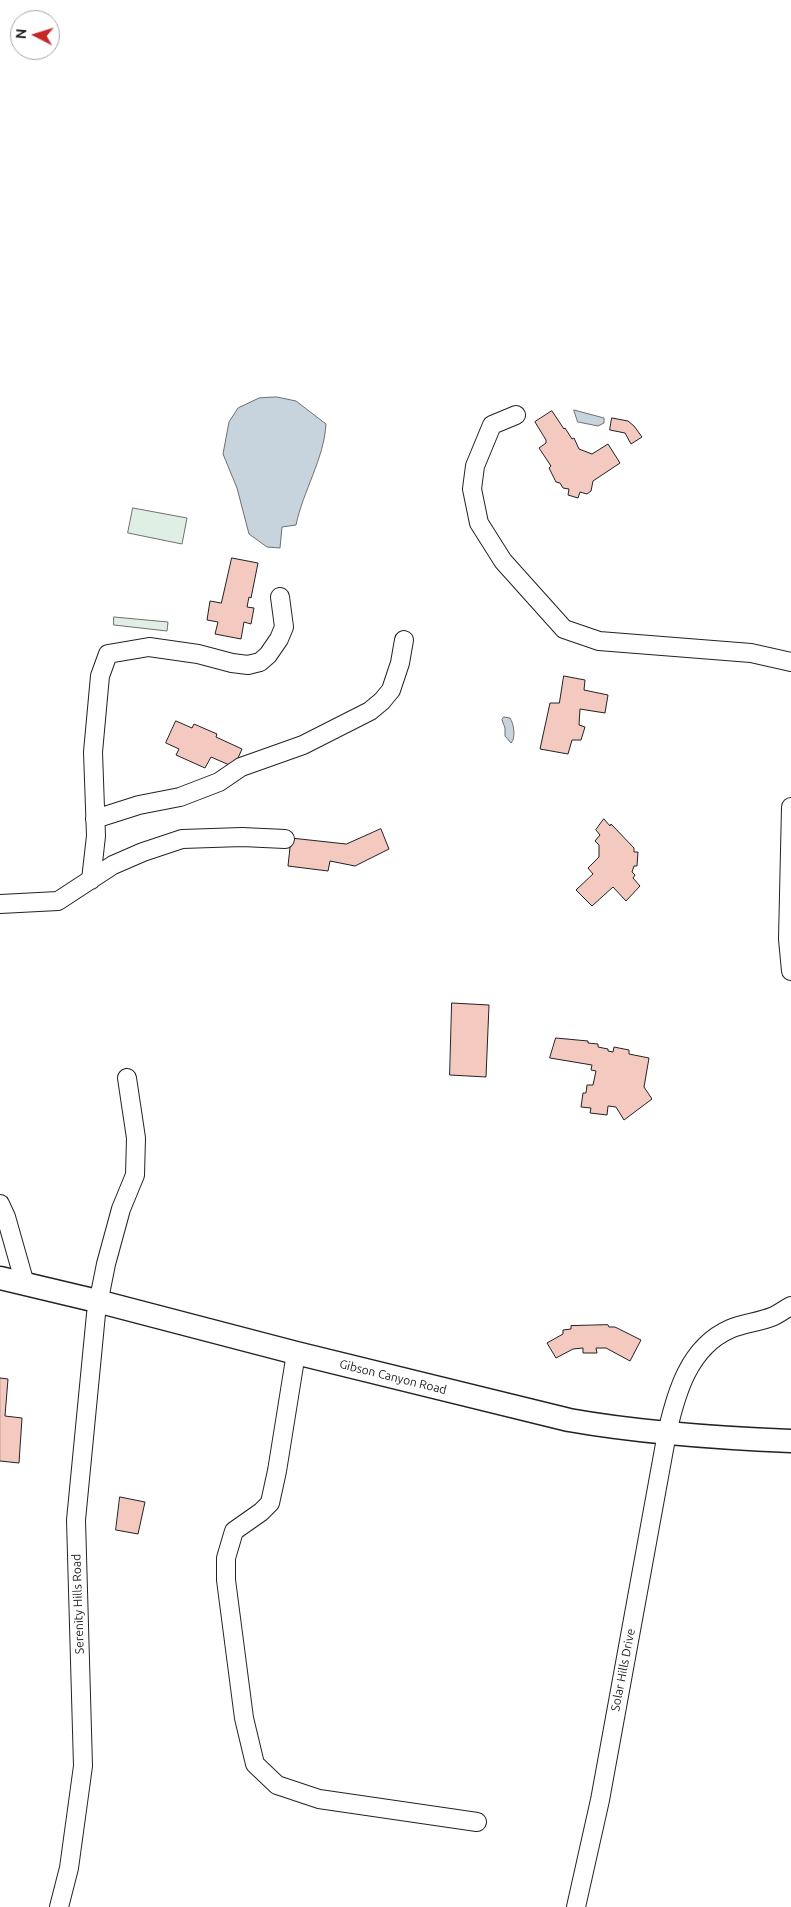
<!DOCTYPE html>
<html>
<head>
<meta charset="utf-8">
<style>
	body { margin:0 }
	#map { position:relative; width:791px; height:1907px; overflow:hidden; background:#fff; font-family:Ubuntu,sans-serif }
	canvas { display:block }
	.north { position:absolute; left:10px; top:10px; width:50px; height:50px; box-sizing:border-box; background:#fff; border:1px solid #a7a7a7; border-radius:50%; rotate:275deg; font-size:14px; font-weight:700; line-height:20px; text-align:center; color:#222 }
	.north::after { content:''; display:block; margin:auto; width:18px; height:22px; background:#c62828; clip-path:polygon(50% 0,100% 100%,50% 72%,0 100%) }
</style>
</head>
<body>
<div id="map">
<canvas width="791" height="1907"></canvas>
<div class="north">N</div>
</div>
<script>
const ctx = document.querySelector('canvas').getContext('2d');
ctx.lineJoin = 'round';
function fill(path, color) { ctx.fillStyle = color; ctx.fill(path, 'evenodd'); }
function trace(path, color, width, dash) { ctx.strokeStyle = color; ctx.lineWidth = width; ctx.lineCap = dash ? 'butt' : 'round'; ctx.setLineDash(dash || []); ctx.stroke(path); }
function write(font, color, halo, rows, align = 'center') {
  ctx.font = font + ' Ubuntu,sans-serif'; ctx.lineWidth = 4; ctx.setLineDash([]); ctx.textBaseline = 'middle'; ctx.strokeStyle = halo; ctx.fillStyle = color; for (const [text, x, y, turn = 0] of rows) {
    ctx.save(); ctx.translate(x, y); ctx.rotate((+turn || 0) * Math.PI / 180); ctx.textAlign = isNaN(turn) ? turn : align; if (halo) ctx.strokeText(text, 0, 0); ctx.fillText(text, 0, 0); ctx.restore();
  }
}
const green = new Path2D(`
	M133,508L187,518L182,544L128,533Z
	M114,617L168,622L167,631L114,625Z`);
fill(green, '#e0efe3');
trace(green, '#6f6f6f', 1);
const water = new Path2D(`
	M277,397L296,401L326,424C324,459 303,491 296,525L282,527L280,548L267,547L249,534L237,488L223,454L229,422L238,408L259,398Z
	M574,410L604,418V423L598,426L578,422Z
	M504,717L510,718C514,724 516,738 511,743L505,736V728L502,720Z`);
fill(water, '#c7d3dd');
trace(water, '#6f6f6f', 1);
const building = new Path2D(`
	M552,411L564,429L565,428L572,439L574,438L579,449L592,454L608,444L620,463L593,481L591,491L587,494L580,492L578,498L568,495L569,489L563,488L560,483L556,482L549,468L551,466L539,448L546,443V440L535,422Z
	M612,418L628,421L634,426L642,437L631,444L625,433L610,430Z
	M232,558L258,563L251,598L249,597L247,607L254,608L251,624L244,622L241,639L215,634L218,622L207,620L210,601L221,603Z
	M564,676L585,680L584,690L608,695L605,713L580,709L579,725L585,727L581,740H572L568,754L540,749L550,703H559Z
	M176,721L192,728L194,724L217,734L216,737L242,749L234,767L211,757L205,768L176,755L179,749L166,743Z
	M604,819L610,826L611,824L634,848V852H638L637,866H634L632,872L635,875L633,878L640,886L626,901L613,887L592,906L576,890L593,874L588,868L599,857V845L595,841L600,835L596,830Z
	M381,829L389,849L355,866L330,861L328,871L288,866L291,838L346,844Z
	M452,1003L489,1005L486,1077L450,1075Z
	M556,1038L588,1041V1043L598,1044V1047L608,1049V1051L613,1052L614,1047L629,1050V1054L649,1058L644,1087L652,1099L624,1120L616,1107L608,1106L607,1115L590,1113L591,1108L581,1107L583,1093H586L587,1085H593L596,1071L591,1070L592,1065L550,1058Z
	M608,1325L609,1327H615L641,1340L630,1361L606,1348H596L597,1353H583V1348L573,1349L556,1358L547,1343L563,1334V1330L571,1329V1326Z
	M0,1378L8,1379L5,1416L22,1418L19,1463L0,1461Z
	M120,1497L145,1502L138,1534L116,1530Z`);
fill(building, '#f3c9c0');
trace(building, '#222', 1);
const minor = new Path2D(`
	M516,415L492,425L475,466L472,489L479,523L503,561L564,629L599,641L751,653L791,662
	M791,807L788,939L791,971
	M95,819L139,805L180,797L219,782L241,767L303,745L370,711L382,701L391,690L400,663L404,640
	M91,880L96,836L93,752L100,676L108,654L149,647L198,654L232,663L248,665L260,662L268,655L279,639L284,627L280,597
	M0,904L58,901L113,865L143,852L182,839L242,837L285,839
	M0,1204L6,1217L25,1284
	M296,1353L277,1471L270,1503L261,1512L234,1531L226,1558V1580L244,1718L255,1764L277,1785L319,1799L477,1822
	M59,1907L69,1868L83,1766L76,1520L96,1314L106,1264L121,1209L135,1175L136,1138L127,1078
	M576,1907L600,1800L667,1433C676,1393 689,1347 730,1329C744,1323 760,1322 774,1316C780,1313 785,1309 791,1306`);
const major = new Path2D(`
	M0,1278L97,1301L296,1353L569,1420C642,1433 717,1438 791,1441`);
trace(minor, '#222', 20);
trace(major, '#222', 25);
trace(minor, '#fff', 18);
trace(major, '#fff', 22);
write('12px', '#222', '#fff', [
	["Gibson Canyon Road",393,1377,14],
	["Serenity Hills Road",78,1604,-92],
	["Solar Hills Drive",623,1670,-79]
]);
</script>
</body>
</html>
